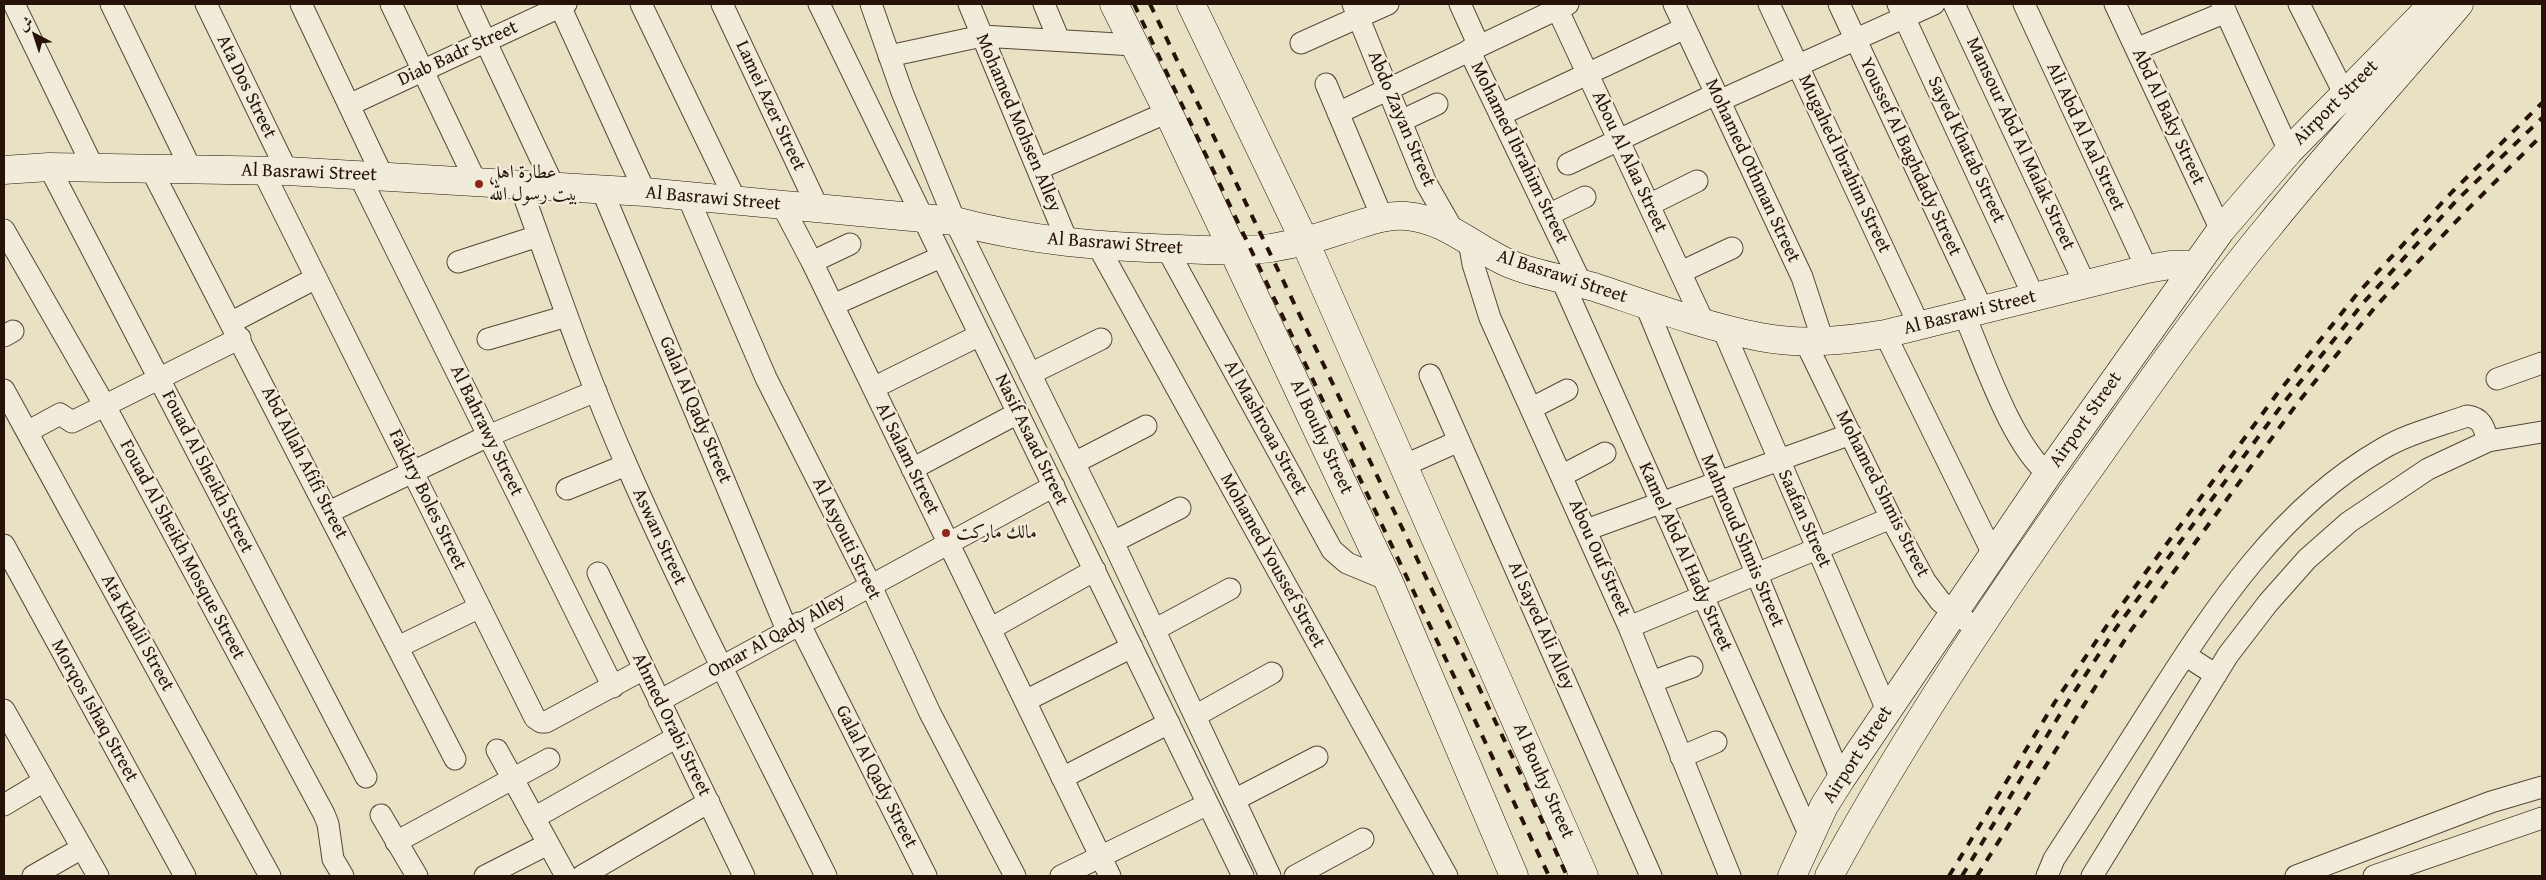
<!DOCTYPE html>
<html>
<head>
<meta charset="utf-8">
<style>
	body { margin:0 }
	#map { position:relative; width:2546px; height:880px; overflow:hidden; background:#e9e1c4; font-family:"Gentium Book Plus",Amiri,serif }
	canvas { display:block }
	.frame { position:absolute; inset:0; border:5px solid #261209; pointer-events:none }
	.north { position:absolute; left:10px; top:10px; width:50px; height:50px; -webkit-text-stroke:4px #f1ecd9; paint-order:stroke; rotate:320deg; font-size:14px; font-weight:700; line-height:20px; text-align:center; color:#261209 }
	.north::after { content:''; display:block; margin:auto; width:18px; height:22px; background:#261209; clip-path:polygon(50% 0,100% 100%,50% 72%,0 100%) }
</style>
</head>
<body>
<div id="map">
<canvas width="2546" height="880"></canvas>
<div class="frame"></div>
<div class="north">ش</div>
</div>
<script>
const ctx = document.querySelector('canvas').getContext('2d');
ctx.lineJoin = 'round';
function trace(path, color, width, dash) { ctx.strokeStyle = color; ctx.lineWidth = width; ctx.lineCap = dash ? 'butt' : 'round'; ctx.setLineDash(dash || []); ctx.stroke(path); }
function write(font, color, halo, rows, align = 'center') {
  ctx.font = font + ' "Gentium Book Plus",Amiri,serif'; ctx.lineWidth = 4.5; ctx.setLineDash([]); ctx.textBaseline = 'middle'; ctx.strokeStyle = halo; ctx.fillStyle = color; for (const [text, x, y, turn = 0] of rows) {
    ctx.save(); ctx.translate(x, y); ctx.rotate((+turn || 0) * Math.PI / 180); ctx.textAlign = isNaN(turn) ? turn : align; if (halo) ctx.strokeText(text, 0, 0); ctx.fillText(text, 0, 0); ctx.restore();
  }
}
const street = new Path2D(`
	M14,4L93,167
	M111,4L191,169
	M206,4L287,171
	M301,4L383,177
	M391,4L476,182
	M468,4L554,187
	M559,4L645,192
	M641,4L736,201
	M722,4L818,208
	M819,4L1243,876
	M871,4L902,92L955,221L1113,542L1270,876
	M969,4L1068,243
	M1044,4L1059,40
	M1353,4L1426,183L1454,232
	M1460,4L1479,46
	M1555,4L1703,321
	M1674,4L1802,277L1823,341
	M1769,4L1919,325
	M1839,4L1982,309
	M1898,4L2034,297
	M1954,4L2085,284
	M2024,4L2147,269
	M2115,4L2221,230
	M2222,4L2289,151
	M2299,4L2345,95
	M1301,43L1388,4
	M2136,49L2226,12
	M1469,50L1581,283
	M889,56L982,36L1134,45
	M1326,84L1382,217
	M1719,101L1934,4
	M349,105L566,4
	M1338,113L1568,4
	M1500,115L1685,28
	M1401,121L1437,104
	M1568,164L1716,94
	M49,167L366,777
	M151,169L455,759
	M1038,169L1168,112
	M263,171L535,718L541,722H546L644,669
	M359,175L613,687
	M520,185C554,279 586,374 627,466C688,605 759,740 826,876
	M602,190L787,630
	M688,197L766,378L870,584L930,713L1015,876
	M782,205L812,262L1110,876
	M1649,205L1697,181
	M1548,215L1585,197
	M4,230L105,406L324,814L328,824L333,859L343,876
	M1469,241L1473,264L1490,318L1629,627L1730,876
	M1098,246L1447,876
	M1167,249L1332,550L1347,563L1388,580
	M458,262L538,236
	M812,262L850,244
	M1681,272L1732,248
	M1561,278L1810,836
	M1645,303L1841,779
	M833,305L941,257
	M1964,314C1984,360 2011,443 2048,474
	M232,322L316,278
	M1722,327L1887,710
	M1885,334L1994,556
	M4,336L13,331
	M488,339L567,316
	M1805,341L1891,518L1925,581L1940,601L1955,614L1979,629
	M1030,374L1101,339
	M1430,375L1651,876
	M2497,379L2542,363
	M873,388L980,335
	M4,390L270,876
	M1532,408L1567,390
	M27,432L60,414L72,422L240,338
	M1074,463L1146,426
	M1403,466L1459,441
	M912,469L1018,413
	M1563,475L1605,453
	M567,489L626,465
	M329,512L488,436L596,391
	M1586,530L1851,434
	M1113,542L1180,508
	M4,545L185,876
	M598,573L744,876
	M799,623L926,876
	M1629,627L1891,518
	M990,629L1095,570
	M1154,630L1230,589
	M398,647L480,607
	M2185,655L2216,675
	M1651,682L1692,667
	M659,701L1054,486
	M1025,701L1132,647
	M4,710L98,876
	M1195,716L1272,673
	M497,750L566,876
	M1681,757L1716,742
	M1062,778L1169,723
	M1234,800L1317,757
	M4,805L44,781
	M381,815L417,876
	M534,818L677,737
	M396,842L549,759
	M33,876L82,848
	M485,876L548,844
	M582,876L709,802
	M1061,876L1208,804
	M1295,876L1363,839
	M2047,876L2054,859C2088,807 2121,755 2154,703C2215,607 2281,507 2382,449C2407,434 2439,426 2467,416C2482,418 2484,427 2488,441
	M2092,876L2228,655L2268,603L2307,559L2349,522L2428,469L2488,441L2542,432
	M2296,876L2491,802L2542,787
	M2374,876L2542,818`);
const secondary = new Path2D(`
	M1114,4L1168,112L1388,580L1514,876
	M1191,4L1305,242L1584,876
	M4,170L49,167L287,171L645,192L955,221C1029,241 1103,247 1179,249C1210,250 1241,252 1271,248C1295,244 1318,238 1341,230C1362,224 1384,214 1406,216C1446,219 1475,249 1510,264C1537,275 1567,279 1594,287C1648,305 1704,326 1760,337C1801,345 1843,341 1885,334L2147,269L2170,265H2194
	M1792,876L1824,806L1841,779L2048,474L2221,230L2289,151L2433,4
	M1829,876C1909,729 2004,588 2101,452C2155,376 2209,298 2269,226C2330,150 2396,78 2459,4`);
trace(street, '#574638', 23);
trace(secondary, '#261209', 29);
trace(street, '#f1ecd9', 21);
trace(secondary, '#f1ecd9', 28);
trace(new Path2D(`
	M1134,4L1549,876
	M1150,4L1523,779L1567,876
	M1949,876L2055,702L2110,621L2277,394L2357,294L2452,192L2542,103
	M1962,876L2062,711L2116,628L2285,401L2364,302L2457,200L2542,118
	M1977,876L2129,633L2296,405L2376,306L2466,211L2542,135`), '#261209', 4, [9, 9]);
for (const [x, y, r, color] of [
	[479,184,5,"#8f2418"],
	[946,533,5,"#8f2418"]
]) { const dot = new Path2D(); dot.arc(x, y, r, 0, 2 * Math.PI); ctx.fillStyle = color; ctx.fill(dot); trace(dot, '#f1ecd9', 2); }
write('19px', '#261209', '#f1ecd9', [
	["Diab Badr Street",458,54,-25],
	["Ata Dos Street",246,87,64],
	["Airport Street",2336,103,-45],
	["Lamei Azer Street",770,106,65],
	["Abd Al Baky Street",2168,117,65],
	["Abdo Zayan Street",1401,119,67],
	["Mohamed Mohsen Alley",1018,123,67],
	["Ali Abd Al Aal Street",2085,137,65],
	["Mansour Abd Al Malak Street",2020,144,65],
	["Sayed Khatab Street",1966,150,65],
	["Mohamed Ibrahim Street",1519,153,64],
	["Youssef Al Baghdady Street",1910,157,65],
	["Abou Al Alaa Street",1629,162,65],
	["Mugahed Ibrahim Street",1844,164,65],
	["Mohamed Othman Street",1752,171,65],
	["Al Basrawi Street",309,173,2],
	["Al Basrawi Street",713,199,5],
	["Al Basrawi Street",1115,244,4],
	["Al Basrawi Street",1562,277,18],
	["Al Basrawi Street",1970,313,-14],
	["Galal Al Qady Street",695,410,67],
	["Airport Street",2086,420,-55],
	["Al Mashroaa Street",1265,428,61],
	["Al Bahrawy Street",486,431,64],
	["Al Bouhy Street",1321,437,65],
	["Nasif Asaad Street",1031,440,64],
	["Al Salam Street",907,459,64],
	["Abd Allah Afifi Street",304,463,63],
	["Fouad Al Sheikh Street",207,472,63],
	["Mohamed Shmis Street",1882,494,63],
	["Fakhry Boles Street",427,500,64],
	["Saafan Street",1804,519,66],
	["Aswan Street",659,537,65],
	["Al Asyouti Street",846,539,64],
	["Mahmoud Shmis Street",1742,541,67],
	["Fouad Al Sheikh Mosque Street",182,550,62],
	["Kamel Abd Al Hady Street",1685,557,66],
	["Abou Ouf Street",1599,558,66],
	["Mohamed Youssef Street",1272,561,61],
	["Al Sayed Ali Alley",1541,626,66],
	["Ata Khalil Street",137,633,61],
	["Omar Al Qady Alley",777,636,-29],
	["Morqos Ishaq Street",94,711,61],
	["Ahmed Orabi Street",671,725,64],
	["Airport Street",1858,755,-57],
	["Galal Al Qady Street",876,777,63],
	["Al Bouhy Street",1543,781,66]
]);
write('19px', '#261209', '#f1ecd9', [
	["عطارة اهل",489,173],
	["بيت رسول الله",489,195],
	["مالك ماركت",956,533]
], 'left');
</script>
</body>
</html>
